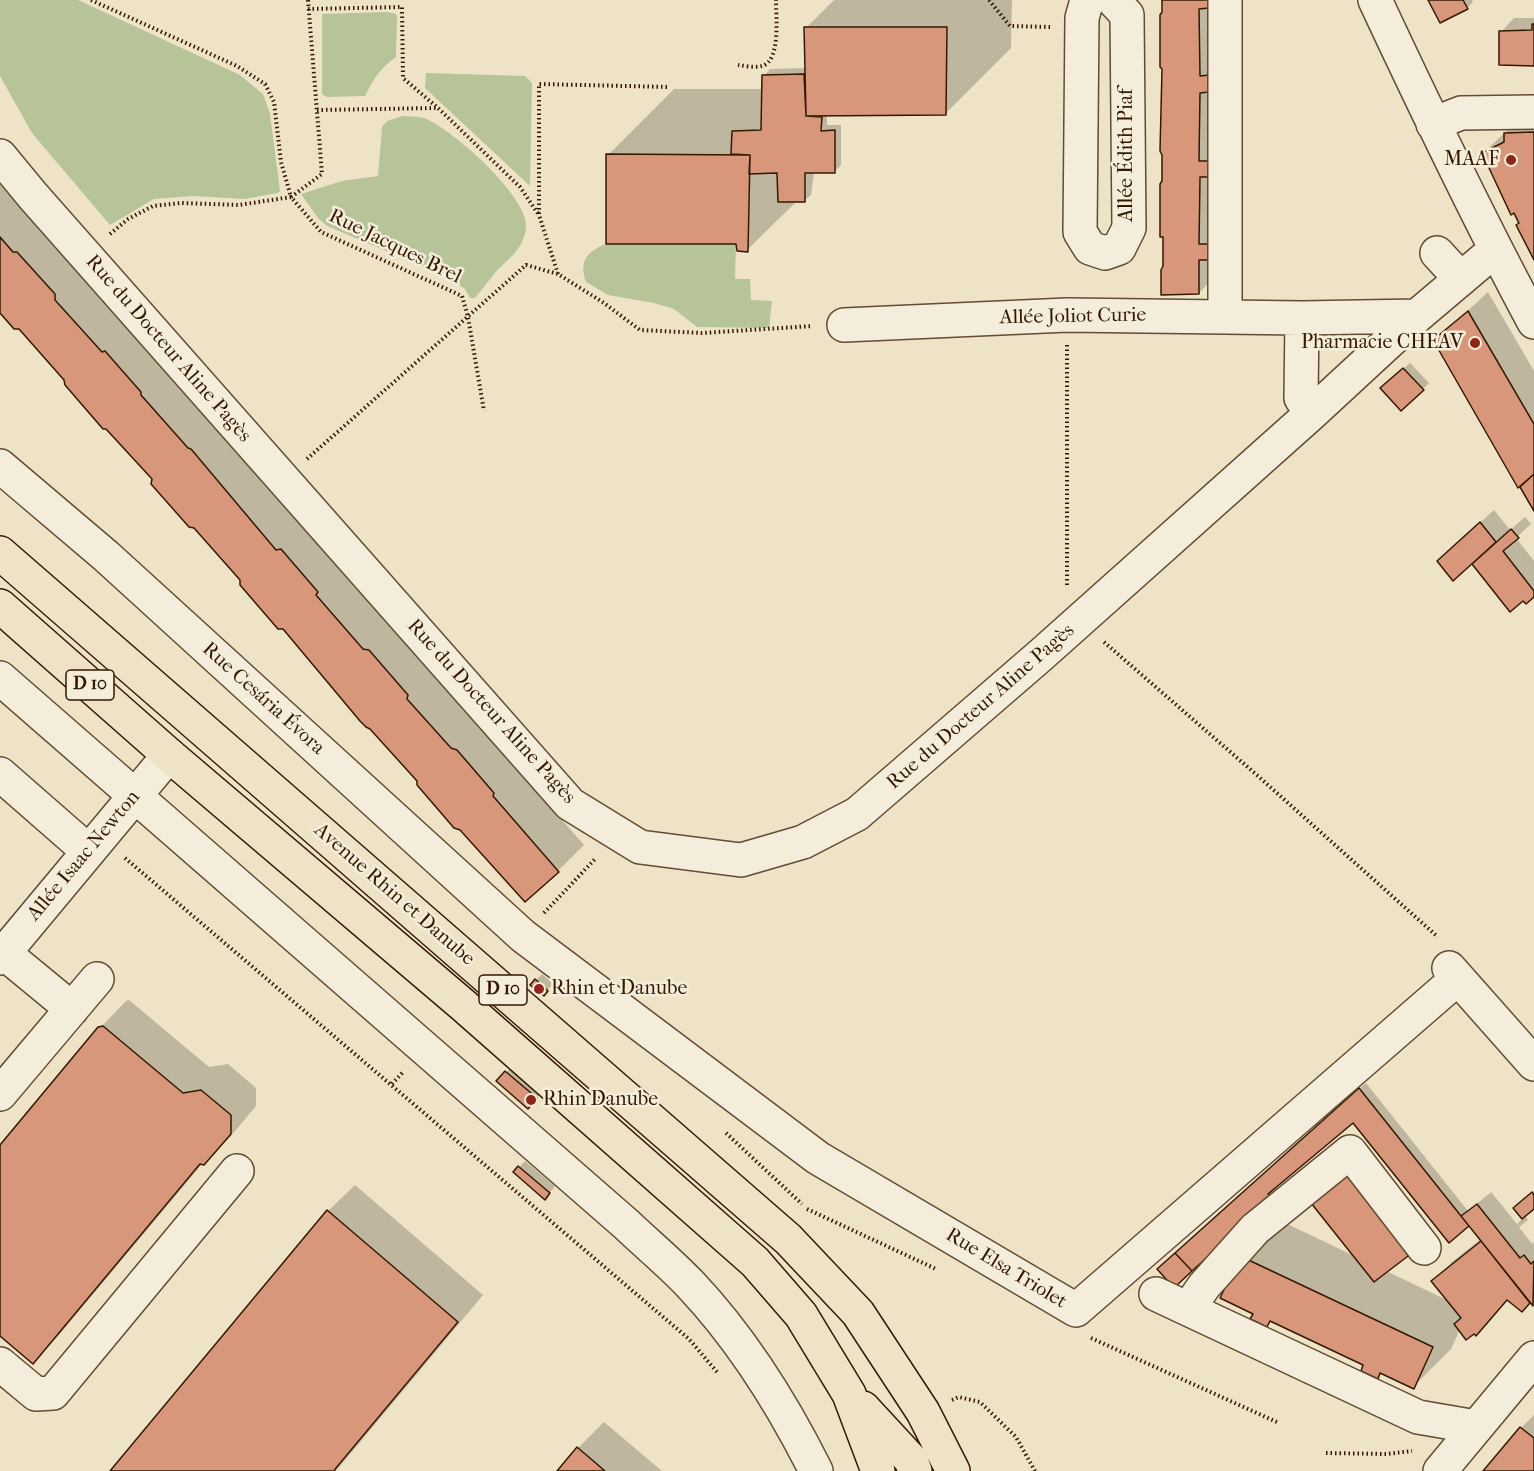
<!DOCTYPE html>
<html>
<head>
<meta charset="utf-8">
<style>
	body { margin:0 }
	canvas { display:block; background:#eee3c7 }
</style>
</head>
<body>
<canvas width="1534" height="1471"></canvas>
<script>
const ctx = document.querySelector('canvas').getContext('2d');
ctx.lineJoin = 'round';
function fill(path, color) { ctx.fillStyle = color; ctx.fill(path, 'evenodd'); }
function trace(path, color, width, dash) { ctx.strokeStyle = color; ctx.lineWidth = width; ctx.lineCap = dash ? 'butt' : 'round'; ctx.setLineDash(dash || []); ctx.stroke(path); }
function write(font, color, halo, rows, align = 'center') {
  ctx.font = font + ' "IM FELL French Canon",serif'; ctx.lineWidth = 5; ctx.setLineDash([]); ctx.textBaseline = 'middle'; ctx.strokeStyle = halo; ctx.fillStyle = color; for (const [text, x, y, turn = 0] of rows) {
    ctx.save(); ctx.translate(x, y); ctx.rotate((+turn || 0) * Math.PI / 180); ctx.textAlign = isNaN(turn) ? turn : align; if (halo) ctx.strokeText(text, 0, 0); ctx.fillText(text, 0, 0); ctx.restore();
  }
}
fill(new Path2D(`
	M0,0H78L240,75L263,94L270,114L280,191L277,193L245,199L193,196L154,199L110,225L32,133L0,76Z
	M387,12L396,14L397,17L396,57C381,67 373,80 365,96L327,97L322,94V14Z
	M426,73L525,76L532,83L530,186L425,88Z
	M403,116C411,117 420,116 426,119C452,129 530,198 526,228C522,252 509,257 495,273C488,281 482,290 475,298H470L465,289L448,277L327,226L318,218L301,194L342,181L378,176L382,127L387,121Z
	M606,244H736L735,279H750L751,300L772,301L769,328L697,327L674,309L654,303L608,295L586,282C579,262 586,252 606,244Z`), '#b6c497');
fill(new Path2D(`
	M834,0H1012L1011,48L945,114H827V125H841V165L835,171L814,172L811,195L804,201H797L747,250L608,155L674,89H763L764,76L770,69L807,68L806,28Z
	M1164,0H1219V272L1199,293L1165,267Z
	M1430,0H1472L1473,2L1467,8Z
	M1514,18H1534V63L1501,32Z
	M1526,113H1534V257L1483,153Z
	M0,181L584,845L558,871L419,781L19,328L0,310Z
	M1488,292L1534,371V508L1435,341Z
	M1410,363L1429,383L1423,389L1388,382Z
	M1494,510L1510,530L1525,517L1531,524L1516,538L1534,561V595L1523,599L1511,610L1472,562L1452,548Z
	M542,974L553,984L544,994L532,984Z
	M129,1000L209,1067L228,1064L256,1088V1106L230,1137L203,1163L59,1335L33,1362L0,1334V1148L100,1028L126,1001Z
	M513,1066L542,1091L534,1101L498,1081Z
	M1366,1083L1468,1211L1491,1192L1517,1224L1523,1218L1515,1208L1534,1191V1207L1525,1215L1528,1220L1519,1227L1532,1244L1534,1242V1304L1531,1301L1522,1310L1508,1299L1476,1333L1460,1329L1451,1349L1413,1387L1382,1372L1377,1377L1365,1364L1271,1320L1267,1325L1255,1313L1241,1257L1279,1220L1449,1301L1433,1281L1453,1261L1481,1239L1469,1223L1353,1121L1274,1187L1277,1192L1165,1263Z
	M525,1161L555,1186L545,1198L515,1172Z
	M355,1185L483,1295L336,1471H112L328,1211Z
	M1534,1415V1471H1485L1521,1428Z
	M604,1422L662,1471H559L578,1448Z`), '#0003');
const building = new Path2D(`
	M1162,0H1209V8L1199,9L1200,76L1209,75V92L1200,93L1199,161H1210V177H1200L1199,244H1210V260H1199V294L1161,295V270L1163,266V237H1160V184L1162,181V155L1160,151L1162,69L1160,67V15L1162,12Z
	M1428,0H1463L1468,9L1440,23Z
	M1532,24H1534V66L1499,65V31L1532,30Z
	M804,27H947L946,115L806,116Z
	M804,74L806,116L822,117L821,131L835,130V173H805V202H778L777,173L749,174L750,155L731,154L732,131L761,130L762,75Z
	M1534,132V260L1516,225L1519,223L1514,213L1511,215L1482,153L1504,142V133Z
	M606,154L750,155L748,252L737,251L736,244H606Z
	M0,237L13,252H17L55,294V300L102,352L105,351L141,392V395L188,448L191,449L276,550L281,549L318,592L316,595L363,649L369,650L408,695L407,699L451,748L457,750L494,793L493,796L559,872L525,902L460,830L454,828L417,785V781L370,729L366,727L360,721L283,629H278L240,585V580L194,528L189,527L151,484L152,479L106,429H103L65,385L64,380L19,329H14L0,313Z
	M1468,311L1534,424V474L1518,488L1433,340Z
	M1403,368L1424,390L1401,411L1380,388Z
	M1534,474V511L1520,487Z
	M1480,522L1496,542L1453,581L1437,561Z
	M1511,529L1519,538L1503,551L1534,591V597L1526,604L1523,601L1510,612L1472,564Z
	M535,979L548,991L544,996L530,985Z
	M103,1026L183,1093L201,1090L231,1115V1134L204,1165L200,1164L33,1364L0,1336V1145L98,1027Z
	M505,1071L537,1098L528,1109L496,1081Z
	M1359,1088L1469,1226L1449,1243L1353,1123L1268,1194L1272,1199L1192,1271L1175,1253Z
	M518,1166L550,1193L545,1200L513,1172Z
	M1349,1173L1412,1253L1374,1282L1311,1203Z
	M1532,1192L1534,1195V1209L1522,1219L1513,1208Z
	M1477,1204L1520,1258L1524,1255L1531,1264L1534,1261L1533,1306L1461,1216Z
	M327,1210L458,1322L336,1468L334,1471H110Z
	M1481,1241L1530,1303L1522,1312L1507,1300L1476,1336L1474,1334L1466,1340L1454,1324L1461,1318L1431,1281Z
	M1175,1253L1192,1271L1174,1288L1157,1269Z
	M1240,1256L1433,1347L1414,1389L1380,1373L1378,1379L1361,1371L1363,1365L1270,1321L1267,1327L1250,1319L1253,1314L1220,1298Z
	M1520,1427L1534,1438V1471H1483Z
	M577,1447L605,1471H557Z`);
fill(building, '#d8977a');
trace(building, '#341900', 1.5);
const minor = new Path2D(`
	M1087,0L1082,18L1080,232L1090,248L1105,253L1119,248L1129,228L1127,15L1113,0
	M1375,0C1426,109 1477,216 1534,322
	M1433,124L1461,113L1534,112
	M0,156L33,196L570,804L640,847L741,860L803,842L857,814L1041,655L1312,413L1417,316L1495,250
	M1437,253L1461,279
	M1225,316V0
	M844,325L1067,315L1302,318
	M1312,413L1301,398L1302,318L1417,316
	M0,466L106,556L523,936L818,1158L1076,1310L1458,978
	M0,678L626,1224C647,1244 670,1263 690,1284C742,1339 782,1403 816,1471
	M0,774L88,851
	M4,953L72,1009
	M0,958L169,755
	M1449,968L1534,1064
	M0,1094L97,979
	M1156,1294L1418,1417L1476,1427
	M1188,1309L1204,1286L1255,1229L1350,1152L1424,1248
	M0,1364L36,1394L53,1393L237,1171
	M1440,1471L1534,1358`);
const major = new Path2D(`
	M0,553L788,1239L858,1313L923,1412L953,1471
	M0,606L169,755L463,1005L755,1262L801,1315L849,1394L878,1471
	M863,1408L911,1460L915,1471`);
trace(minor, '#624c32', 36);
trace(major, '#341900', 36);
trace(new Path2D(`
	M91,0L237,66L265,84L274,102L281,162L291,197L322,174L308,0
	M989,0L1010,26L1051,27
	M308,9L402,7L403,78L438,108L520,187L539,215
	M738,65C745,66 755,68 762,66C781,61 776,16 776,0
	M317,110L438,108
	M110,234L128,219L153,206L181,203L239,205L291,197L321,232L462,296L468,317L484,411
	M558,274L539,215V84L669,87
	M1067,345V587
	M307,459L526,265L558,274L604,303L640,330L702,333L813,326
	M1104,642L1258,776L1438,937
	M125,858L689,1339L717,1372
	M544,913L596,858
	M392,1084L404,1071
	M726,1133L802,1204
	M807,1209L936,1269
	M1091,1338L1279,1423
	M952,1400L959,1397L980,1402L1016,1437L1035,1471
	M1326,1453L1386,1454L1412,1451`), '#341900', 4, [1.5, 3]);
trace(minor, '#f4eddb', 33);
trace(major, '#eee3c7', 33);
for (const [x, y, r, color] of [
	[1511,160,6,"#8f2418"],
	[1475,343,6,"#8f2418"],
	[539,989,6,"#8f2418"],
	[531,1100,6,"#8f2418"]
]) { const dot = new Path2D(); dot.arc(x, y, r, 0, 2 * Math.PI); ctx.fillStyle = color; ctx.fill(dot); trace(dot, '#f4eddb', 2); }
for (const [x, y, w] of [
	[90,685,48],
	[503,990,48]
]) { const box = new Path2D(); box.roundRect(x - w / 2, y - 15, w, 30, 4.5); ctx.fillStyle = '#f4eddb'; ctx.fill(box); trace(box, '#341900', 1.5); }
write('bold 18px', '#341900', null, [
	["D 10",90,685],
	["D 10",503,990]
]);
write('20px', '#341900', '#f4eddb', [
	["Allée Édith Piaf",1127,155,-90],
	["Rue Jacques Brel",395,247,26],
	["Allée Joliot Curie",1073,317,-1],
	["Rue du Docteur Aline Pagès",168,349,49],
	["Rue Cesária Évora",263,699,42],
	["Rue du Docteur Aline Pagès",981,707,-41],
	["Rue du Docteur Aline Pagès",491,712,48],
	["Allée Isaac Newton",84,856,-50],
	["Avenue Rhin et Danube",394,895,41],
	["Rue Elsa Triolet",1006,1269,31]
]);
write('20px', '#341900', '#f4eddb', [
	["MAAF",1499,160],
	["Pharmacie CHEAV",1463,343],
	["Rhin et Danube",551,989,"left"],
	["Rhin Danube",543,1100,"left"]
], 'right');
</script>
</body>
</html>
